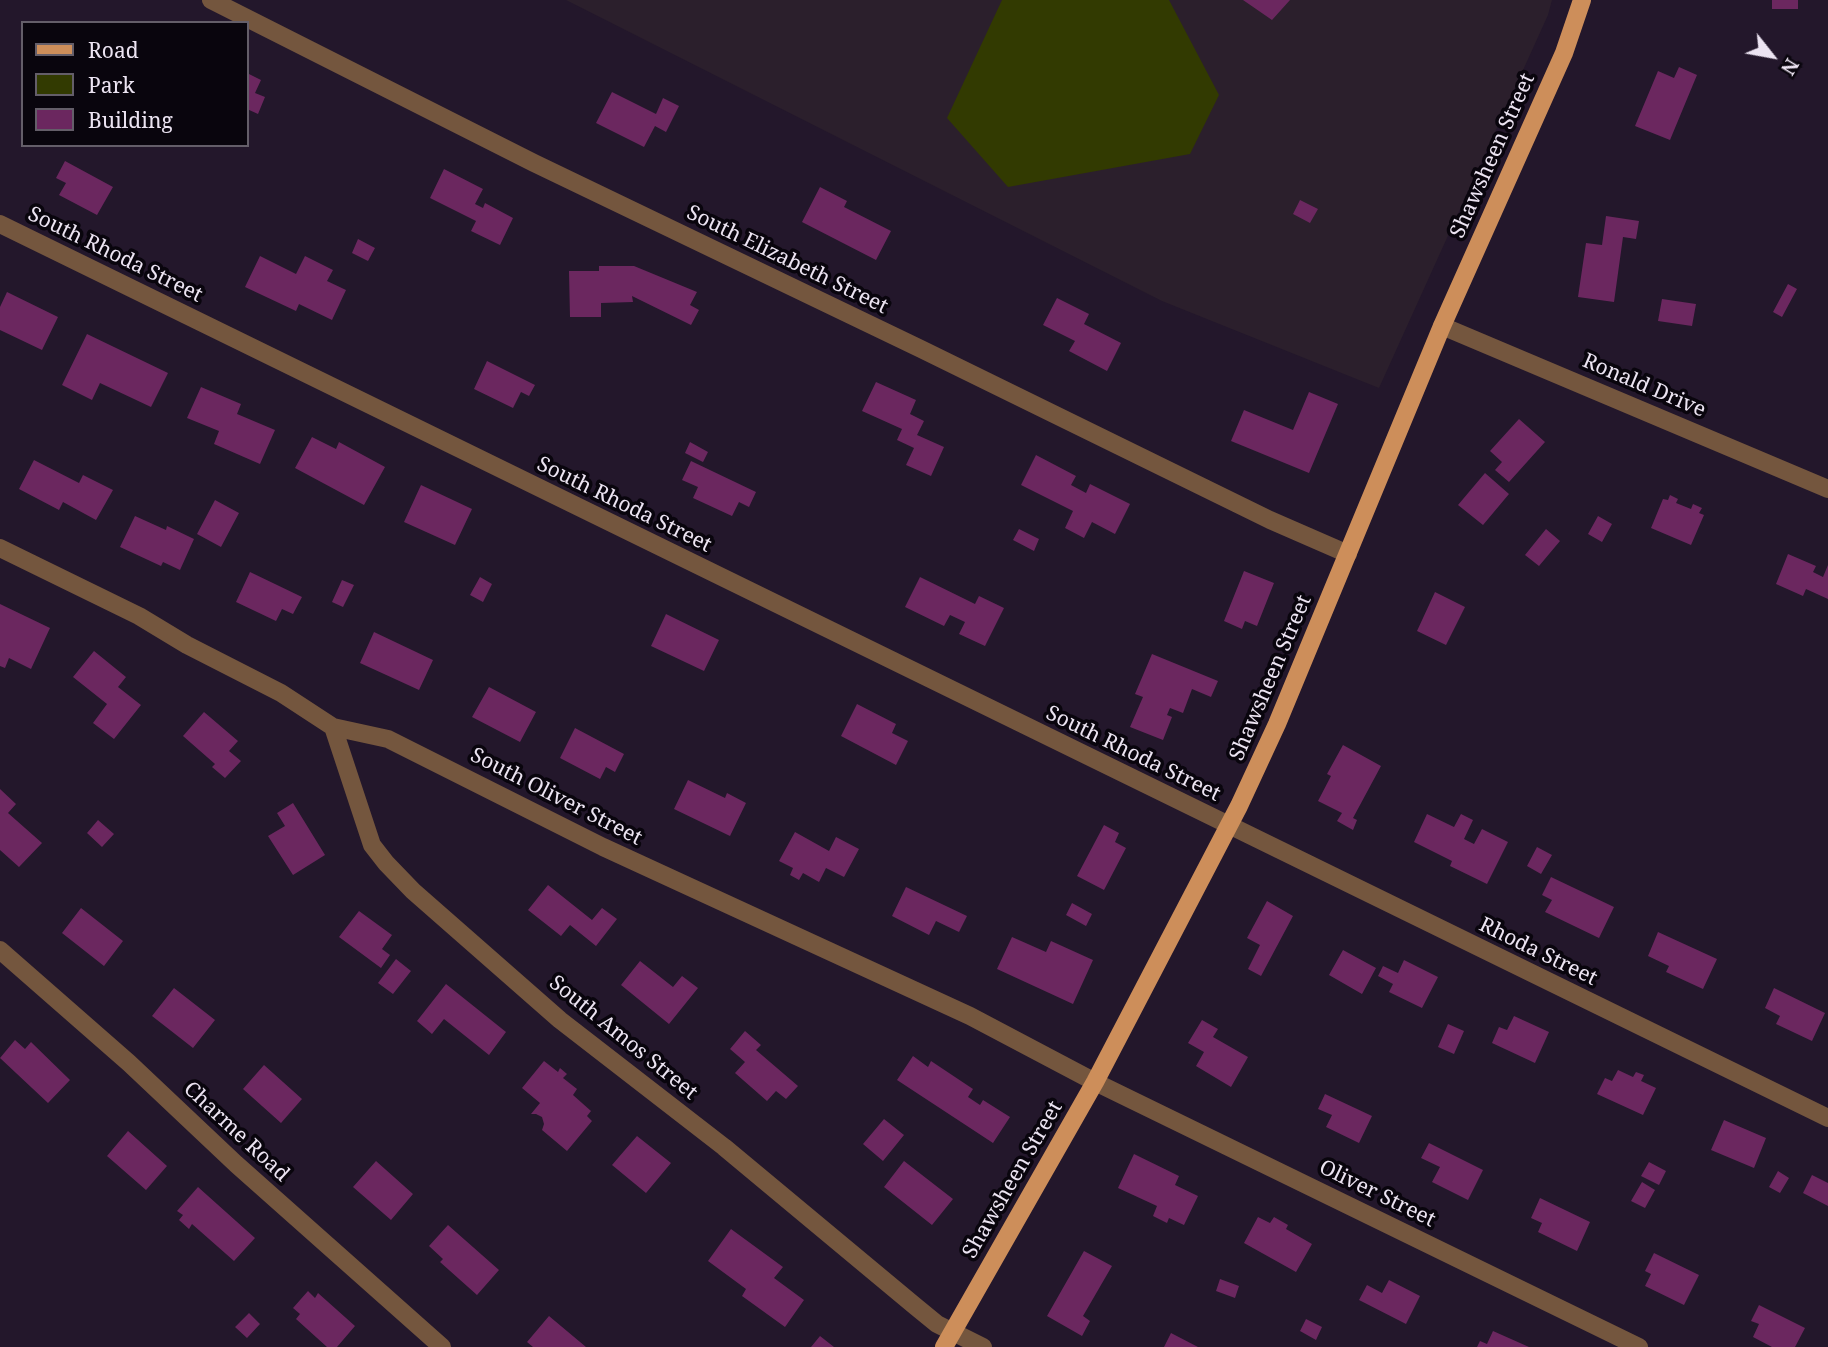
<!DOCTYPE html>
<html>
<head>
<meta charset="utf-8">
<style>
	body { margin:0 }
	#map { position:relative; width:1828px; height:1347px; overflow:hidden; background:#23172b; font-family:"Noto Serif",serif }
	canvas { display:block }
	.legend { position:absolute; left:21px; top:21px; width:228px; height:126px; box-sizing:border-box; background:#09050d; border:2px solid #645e69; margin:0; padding:9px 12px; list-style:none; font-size:21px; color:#ece4f2 }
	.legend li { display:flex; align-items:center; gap:14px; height:35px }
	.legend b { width:35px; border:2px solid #645e69 }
	.north { position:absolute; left:1737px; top:21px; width:70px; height:70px; -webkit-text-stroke:5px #09050d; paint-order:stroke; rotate:121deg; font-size:19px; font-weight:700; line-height:28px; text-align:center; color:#ece4f2 }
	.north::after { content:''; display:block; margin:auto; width:24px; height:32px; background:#ece4f2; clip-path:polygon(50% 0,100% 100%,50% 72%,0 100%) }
</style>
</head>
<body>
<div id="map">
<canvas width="1828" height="1347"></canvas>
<ul class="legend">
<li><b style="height:9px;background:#cd8e5a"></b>Road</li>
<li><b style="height:19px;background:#323a01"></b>Park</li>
<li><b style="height:19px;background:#6b275f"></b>Building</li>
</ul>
<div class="north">N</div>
</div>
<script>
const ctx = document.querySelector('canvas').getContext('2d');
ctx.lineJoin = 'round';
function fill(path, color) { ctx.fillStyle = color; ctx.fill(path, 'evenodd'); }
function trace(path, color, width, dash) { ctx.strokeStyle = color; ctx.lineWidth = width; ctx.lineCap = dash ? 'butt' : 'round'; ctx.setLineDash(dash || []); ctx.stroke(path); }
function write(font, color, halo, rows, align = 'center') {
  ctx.font = font + ' "Noto Serif",serif'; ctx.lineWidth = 7; ctx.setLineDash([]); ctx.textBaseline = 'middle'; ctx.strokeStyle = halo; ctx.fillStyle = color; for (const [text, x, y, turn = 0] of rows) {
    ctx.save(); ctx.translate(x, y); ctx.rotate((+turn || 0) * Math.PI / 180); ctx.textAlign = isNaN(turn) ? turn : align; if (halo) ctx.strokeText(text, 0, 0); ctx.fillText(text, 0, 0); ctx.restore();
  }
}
fill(new Path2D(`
	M566,0H1552L1548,15L1379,388L1162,301Z`), '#2b1f2c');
fill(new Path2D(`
	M1002,0H1169L1219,95L1190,154L1008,187L947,118Z`), '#323a01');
fill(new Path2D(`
	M1243,0H1290L1272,20Z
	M1772,0H1798V9H1772Z
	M1679,67L1697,75L1670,140L1635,126L1658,71L1674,78Z
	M247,73L261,80L255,93L265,97L258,114L247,109Z
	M612,92L656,114L663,98L679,106L666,132L655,126L644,147L596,123Z
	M65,161L113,187L97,215L59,195L66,183L56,178Z
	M444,169L483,189L475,204L483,208L485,203L513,218L500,245L471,231L476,221L430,198Z
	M820,187L847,201L844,207L891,231L876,260L802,222Z
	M1300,200L1318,209L1310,223L1293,214Z
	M1606,216L1639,221L1636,239L1623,237L1614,302L1578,297L1586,243L1602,245Z
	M358,239L375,248L368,261L352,253Z
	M260,256L296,274L305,256L333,270L327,281L346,290L332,320L299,304L296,311L245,287Z
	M599,266H634L697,292L690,305L699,310L691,325L632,296L633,302L601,303V317H570L569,271H599Z
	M1788,284L1797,289L1782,317L1773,312Z
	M7,292L58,317L42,350L0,330V307Z
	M1057,298L1089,314L1084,324L1121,343L1107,371L1069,351L1075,341L1043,325Z
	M1662,299L1696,304L1692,326L1658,321Z
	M87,334L168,373L151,407L100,383L92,400L62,385Z
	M487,361L535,385L529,396L521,392L513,408L474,389Z
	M876,382L916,400L910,414L924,421L917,435L944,447L931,476L906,465L914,448L897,440L902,429L862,411Z
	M201,387L241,404L237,414L275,430L260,464L214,444L219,431L187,418Z
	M1309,392L1338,404L1309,473L1231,441L1244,410L1293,430Z
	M1519,419L1545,442L1509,482L1495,470L1502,462L1490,451Z
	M312,437L336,449L339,442L385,467L364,505L295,468Z
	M690,442L708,452L703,462L685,453Z
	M1036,455L1076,476L1071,485L1086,493L1090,484L1130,504L1115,534L1092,522L1084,538L1065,528L1073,511L1021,485Z
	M34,460L79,483L83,475L113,490L96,520L63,502L59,510L19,489Z
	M691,461L756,492L749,507L739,502L732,516L693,498L698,487L682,480Z
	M1485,473L1509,494L1483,525L1458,505Z
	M421,485L472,509L455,545L404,522Z
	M1670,495L1678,499L1676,503L1691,509L1693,504L1702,508L1699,513L1704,515L1691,545L1651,528L1663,499L1668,500Z
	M215,500L239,513L221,547L197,534Z
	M135,516L166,530L167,526L194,539L180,570L163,562L161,566L120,547Z
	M1598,516L1612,524L1602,542L1588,534Z
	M1019,529L1039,539L1034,551L1013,540Z
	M1546,529L1560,541L1539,566L1525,555Z
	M1788,554L1816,566L1813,572L1823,577L1828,565V599L1806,589L1803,596L1776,584Z
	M1244,571L1274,583L1257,626L1245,621L1242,629L1224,621Z
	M250,572L302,597L293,614L282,609L276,621L236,602Z
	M480,577L492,584L483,602L470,595Z
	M920,577L975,604L979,596L1004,608L985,646L959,634L965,622L950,615L944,626L905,607Z
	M342,580L354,585L343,607L332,602Z
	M1435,592L1465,607L1446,645L1417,631Z
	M0,604L50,628L31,669L9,658L5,668L0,666Z
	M666,614L719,640L704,671L651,646Z
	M374,632L433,660L419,690L360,663Z
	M94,651L126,677L118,687L141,705L114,739L93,723L107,704L73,677Z
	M1152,654L1218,681L1211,697L1192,689L1183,713L1170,708L1167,715L1172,717L1163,740L1130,727L1143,697L1135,694Z
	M489,687L536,712L520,742L472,717Z
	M857,704L896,724L892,733L908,741L896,765L841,736Z
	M204,712L238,741L229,751L241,761L225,778L212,767L215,764L183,736Z
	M575,728L624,754L615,772L606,767L600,779L560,758Z
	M1343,745L1381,766L1353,818L1357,820L1353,830L1337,821L1342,813L1318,801L1331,776L1327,774Z
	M688,780L725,798L727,793L746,803L730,836L674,809Z
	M0,789L16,804L8,813L42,843L19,867L0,850Z
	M293,803L325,855L293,875L268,836L285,826L277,813Z
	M1427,814L1454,827L1461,814L1473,820L1464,839L1474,844L1482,829L1508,842L1487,884L1450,866L1452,861L1414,842Z
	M98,820L114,834L102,847L87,833Z
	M1104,825L1119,833L1115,842L1126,848L1104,890L1077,876Z
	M795,832L829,851L836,837L859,849L844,877L826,868L819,882L803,873L799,880L790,875L793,868L779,861Z
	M1537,847L1552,855L1541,874L1527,866Z
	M1551,877L1614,907L1599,938L1545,912L1552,900L1542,895Z
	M548,885L592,920L602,908L617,919L596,946L570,925L561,936L528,910Z
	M906,887L967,916L959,932L936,921L929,935L892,916Z
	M1267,901L1293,916L1261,976L1248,969L1260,945L1247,938Z
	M1072,903L1092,914L1086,926L1066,915Z
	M81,908L123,941L104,966L62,933Z
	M359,911L392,935L382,949L390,955L381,968L339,937Z
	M1658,932L1717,959L1703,989L1666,972L1669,966L1648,956Z
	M1012,937L1046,952L1051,941L1093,960L1073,1004L997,969Z
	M1343,950L1376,968L1362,994L1329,975Z
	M396,959L411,971L393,994L378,983Z
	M1404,960L1438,977L1422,1008L1389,992L1393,984L1378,976L1383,966L1398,973Z
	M640,961L673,987L682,976L698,988L669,1024L621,985Z
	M446,984L506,1032L489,1055L444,1019L432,1034L417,1021Z
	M174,988L215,1020L193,1048L152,1016Z
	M1774,988L1825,1013L1812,1041L1776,1024L1780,1016L1765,1008Z
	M1514,1016L1549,1032L1535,1063L1492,1043L1499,1027L1507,1030Z
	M1202,1020L1218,1029L1213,1037L1248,1057L1231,1087L1196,1066L1204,1052L1188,1043Z
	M1448,1024L1464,1031L1454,1054L1438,1047Z
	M745,1031L761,1045L756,1050L798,1086L786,1099L776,1091L767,1101L735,1073L745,1062L730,1049Z
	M15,1040L25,1049L31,1042L70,1080L48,1103L0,1058Z
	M913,1056L928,1067L931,1061L973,1089L968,1097L980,1105L983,1100L1010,1117L993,1143L897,1080Z
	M544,1061L558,1072L560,1068L567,1074L563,1078L577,1089L573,1095L591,1111L587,1116L592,1121L567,1151L542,1130L544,1124L542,1117L536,1114H531L540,1103L522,1088Z
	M264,1065L302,1099L281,1123L243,1089Z
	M1618,1070L1633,1077L1636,1072L1644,1075L1641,1081L1656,1088L1643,1115L1597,1094L1605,1078L1612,1081Z
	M1325,1094L1372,1116L1359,1143L1326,1127L1332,1115L1318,1109Z
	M884,1119L904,1135L883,1161L863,1144Z
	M1724,1120L1766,1138L1754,1168L1711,1150Z
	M128,1131L167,1166L146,1190L107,1156Z
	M637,1136L671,1163L646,1193L612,1165Z
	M1429,1143L1483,1170L1468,1200L1432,1182L1440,1167L1421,1158Z
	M1134,1154L1179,1176L1175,1185L1198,1196L1184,1225L1169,1218L1167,1223L1153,1216L1157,1206L1118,1188Z
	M376,1161L413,1194L391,1220L353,1187Z
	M904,1161L953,1199L932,1225L884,1187Z
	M1649,1162L1666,1171L1659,1185L1641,1176Z
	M1778,1171L1789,1178L1780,1193L1769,1187Z
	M1812,1175L1828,1183V1206L1803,1193Z
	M1642,1182L1655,1190L1645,1208L1631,1201Z
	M198,1187L255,1238L234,1261L192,1224L189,1229L179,1220L183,1215L177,1211Z
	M1540,1198L1590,1222L1577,1251L1538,1232L1542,1223L1531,1218Z
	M1258,1217L1270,1223L1274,1217L1288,1225L1286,1229L1312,1244L1296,1272L1244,1243Z
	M448,1225L499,1270L477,1295L440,1262L443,1259L429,1246Z
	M731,1229L783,1267L774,1278L804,1300L785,1327L742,1296L746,1289L708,1261Z
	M1084,1251L1112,1266L1083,1316L1090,1321L1082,1336L1047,1316Z
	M1654,1253L1699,1275L1684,1305L1645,1286L1651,1274L1645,1271Z
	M1220,1279L1239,1286L1235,1298L1216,1291Z
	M1389,1280L1420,1296L1406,1324L1359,1300L1367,1285L1382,1293Z
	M308,1291L315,1298L318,1293L355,1326L337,1347H327L296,1319L300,1314L293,1308Z
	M1759,1305L1805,1328L1795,1347H1772L1753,1337L1759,1324L1751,1321Z
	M249,1313L260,1324L247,1338L235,1327Z
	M549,1316L586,1347H533L527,1342Z
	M1306,1319L1322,1327L1316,1340L1300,1331Z
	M1493,1331L1529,1347H1477L1480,1341L1487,1344Z
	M1171,1333L1198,1347H1164Z
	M820,1336L834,1347H811Z`), '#6b275f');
trace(new Path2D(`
	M211,0L534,163L921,349L1270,520L1348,554
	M0,224L1828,1118
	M1442,326L1828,489
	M0,548L139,616L187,645L281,693L333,727L388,739L603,847L970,1016L1095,1082L1639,1347
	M333,727L372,845L386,863L413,891L560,1020L724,1147L915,1306L937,1324L983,1347
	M0,950L129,1063L236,1164L442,1347`), '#74563e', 18);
trace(new Path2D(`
	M944,1347L1095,1082L1239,806L1277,724L1442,326L1564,53L1582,0`), '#cd8e5a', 18);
write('21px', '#ece4f2', '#09050d', [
	["Shawsheen Street",1493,156,-66],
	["South Rhoda Street",115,255,26],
	["South Elizabeth Street",787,260,26],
	["Ronald Drive",1644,386,23],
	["South Rhoda Street",624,505,26],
	["Shawsheen Street",1271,678,-67],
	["South Rhoda Street",1133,754,26],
	["South Oliver Street",556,797,27],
	["Rhoda Street",1538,952,26],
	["South Amos Street",623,1038,39],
	["Charme Road",236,1132,43],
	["Shawsheen Street",1013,1180,-60],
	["Oliver Street",1377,1194,26]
]);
</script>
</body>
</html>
